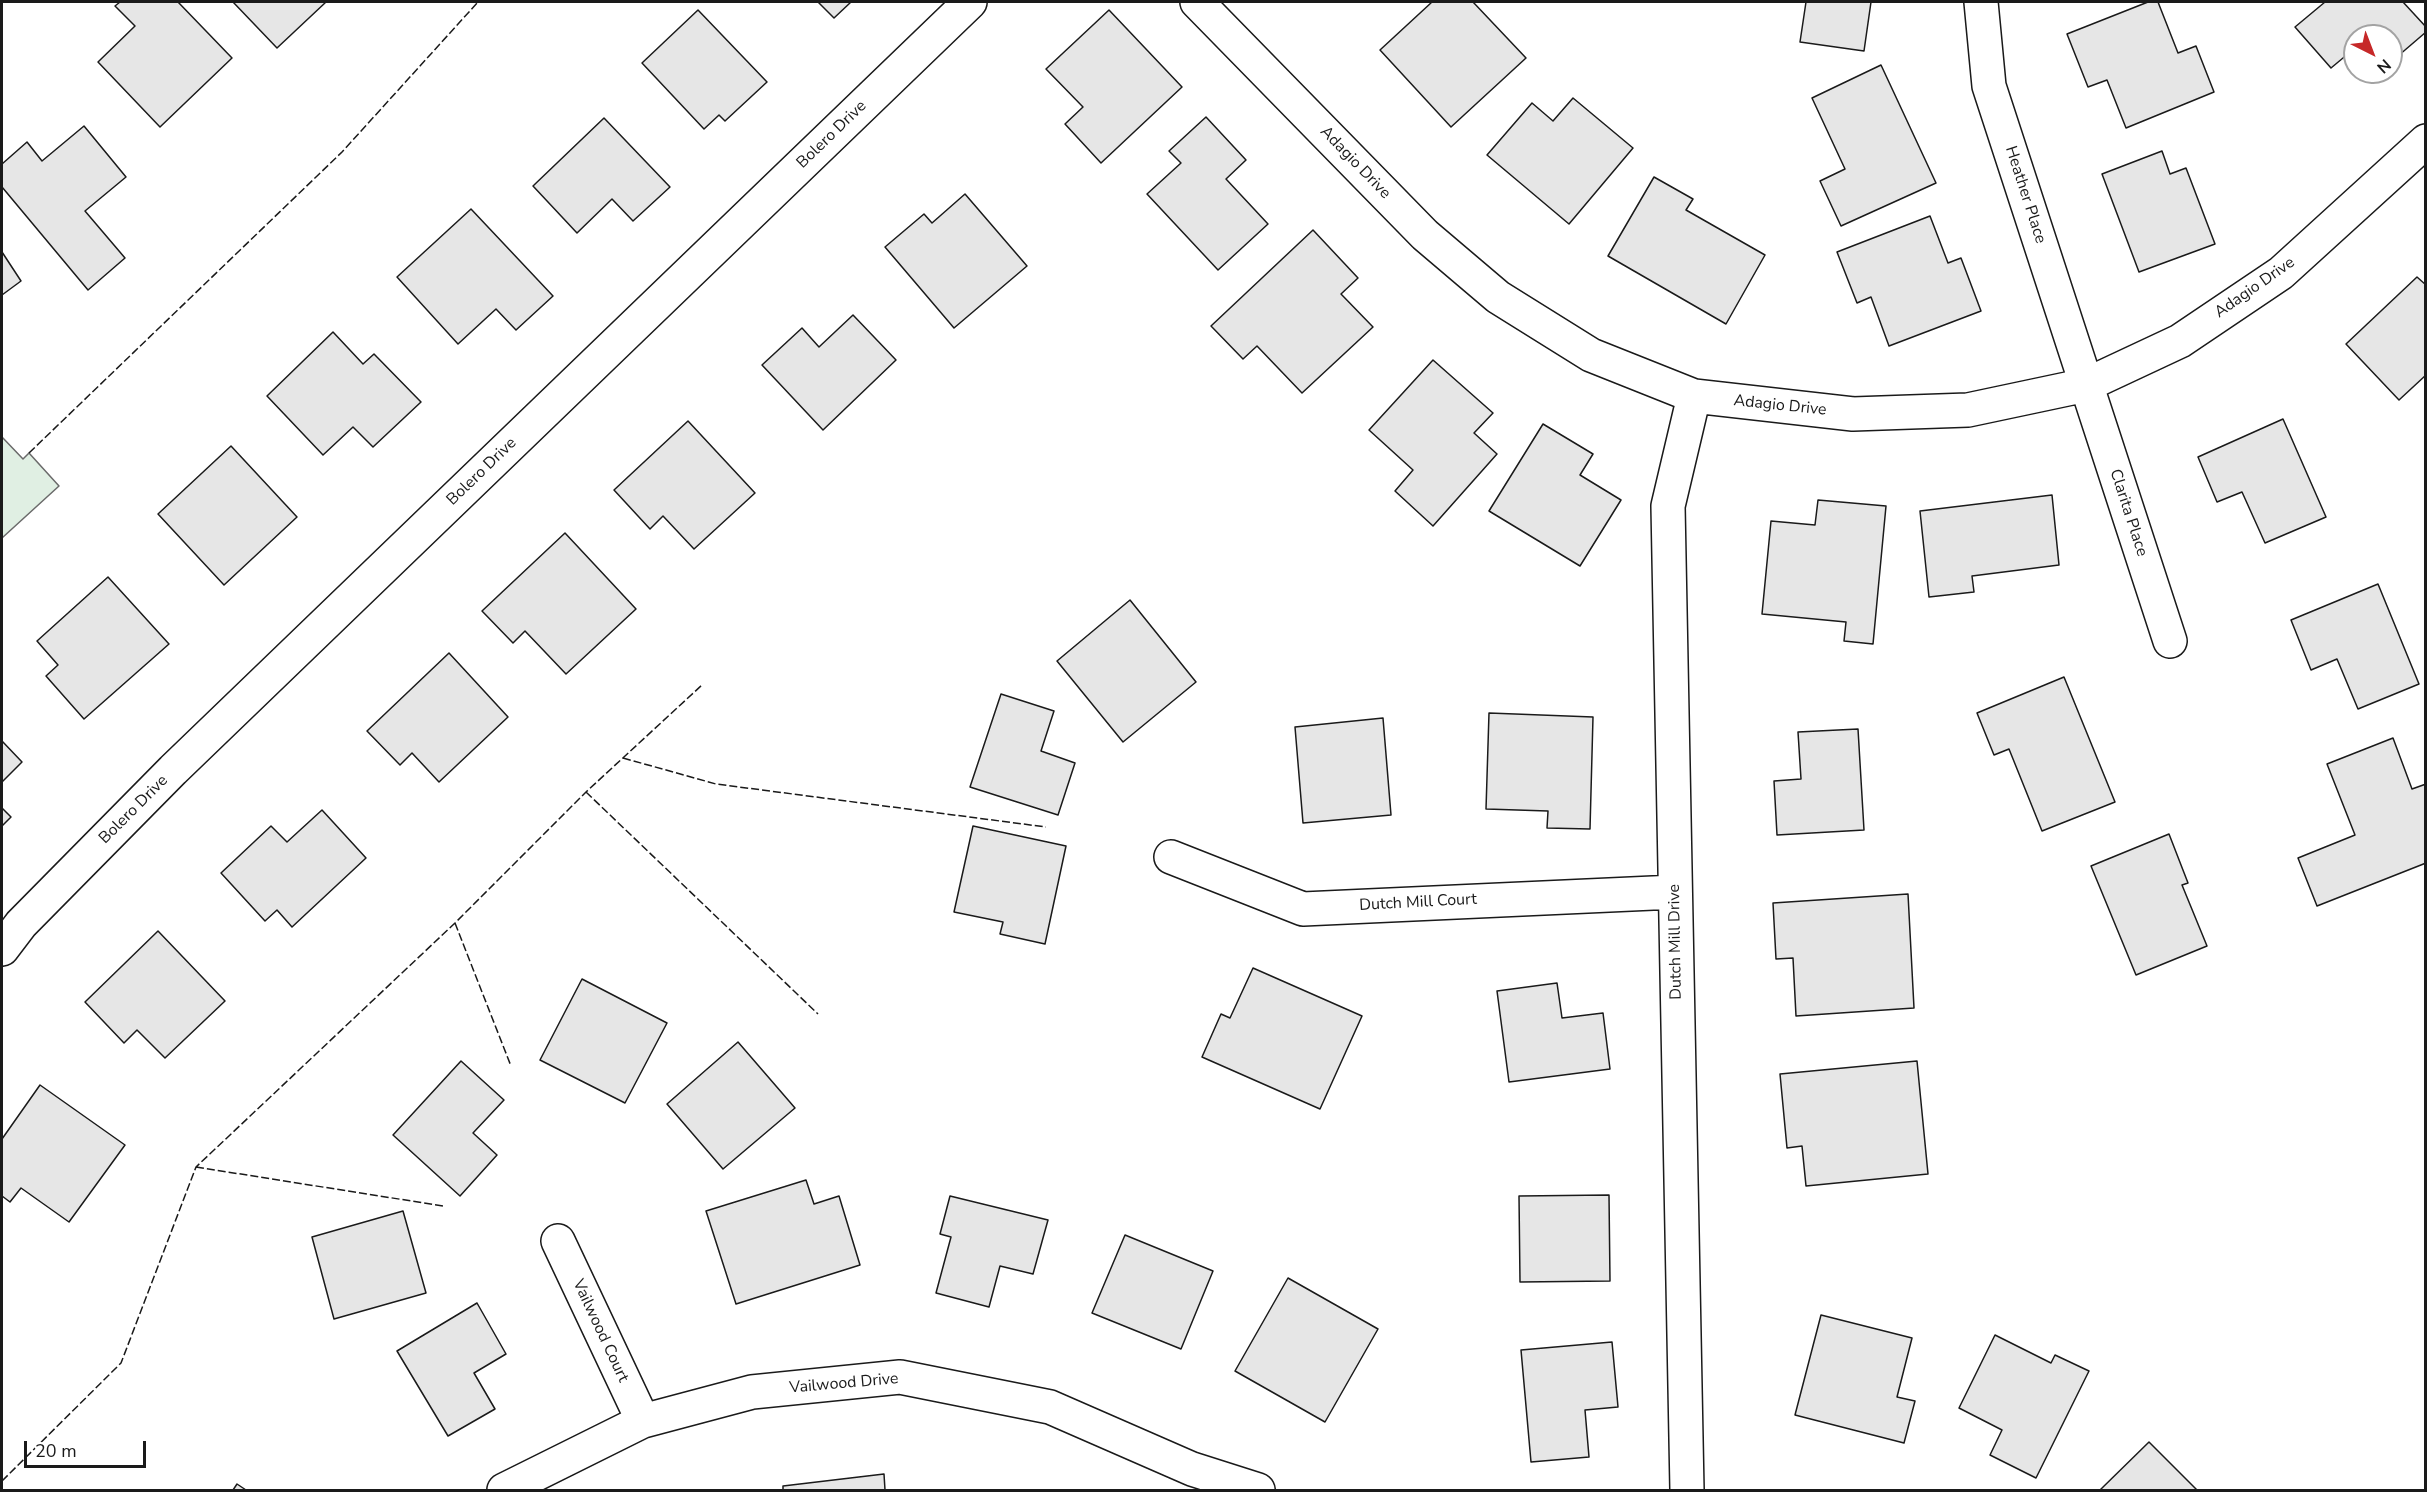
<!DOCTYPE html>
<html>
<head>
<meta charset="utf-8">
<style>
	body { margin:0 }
	#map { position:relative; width:2427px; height:1492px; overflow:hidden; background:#fff; font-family:"Nunito Sans",sans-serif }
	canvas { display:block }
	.frame { position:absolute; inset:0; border:3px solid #1a1a1a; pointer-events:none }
	.north { position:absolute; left:2343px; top:24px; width:60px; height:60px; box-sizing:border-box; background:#fff; border:2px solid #a3a3a3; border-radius:50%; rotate:138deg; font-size:16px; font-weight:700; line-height:24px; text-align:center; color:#1a1a1a }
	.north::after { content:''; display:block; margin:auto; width:21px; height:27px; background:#c62828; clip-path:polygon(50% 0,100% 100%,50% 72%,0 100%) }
	.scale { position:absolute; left:24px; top:1441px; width:122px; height:27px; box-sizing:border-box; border:3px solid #1a1a1a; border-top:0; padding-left:8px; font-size:18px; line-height:21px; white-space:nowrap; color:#1a1a1a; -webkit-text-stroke:4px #fff; paint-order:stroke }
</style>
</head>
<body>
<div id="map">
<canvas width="2427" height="1492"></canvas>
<div class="frame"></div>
<div class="north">N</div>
<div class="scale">20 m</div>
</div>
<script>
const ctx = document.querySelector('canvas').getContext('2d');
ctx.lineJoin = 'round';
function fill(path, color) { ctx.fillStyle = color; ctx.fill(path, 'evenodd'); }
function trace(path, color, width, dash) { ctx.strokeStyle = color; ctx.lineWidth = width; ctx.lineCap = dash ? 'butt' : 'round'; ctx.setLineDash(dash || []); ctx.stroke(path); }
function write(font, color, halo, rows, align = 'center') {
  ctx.font = font + ' "Nunito Sans",sans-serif'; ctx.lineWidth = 4.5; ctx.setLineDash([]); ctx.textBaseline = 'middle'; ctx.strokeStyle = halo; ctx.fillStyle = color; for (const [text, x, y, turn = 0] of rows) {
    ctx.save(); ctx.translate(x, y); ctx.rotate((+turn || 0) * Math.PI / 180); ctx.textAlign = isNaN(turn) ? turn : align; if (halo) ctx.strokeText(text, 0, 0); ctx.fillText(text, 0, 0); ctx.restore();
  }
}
const green = new Path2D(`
	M2,437L23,459L29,453L59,486L2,538Z`);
fill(green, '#e0efe3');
trace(green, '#6a6a6a', 1.5);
const building = new Path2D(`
	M120,2H178L232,58L160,127L98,62L135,26L115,6Z
	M233,2H326L277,48Z
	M818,2H851L834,18Z
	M1432,2H1473L1526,58L1451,127L1380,50Z
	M1806,2H1871L1864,51L1800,42Z
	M2148,2H2158L2178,53L2196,46L2214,92L2126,128L2107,80L2088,87L2067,34Z
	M2325,2H2403L2426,27V32L2391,62V36H2355V48L2331,68L2295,27Z
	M698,10L767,82L725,121L719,115L704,129L642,63Z
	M1109,10L1182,87L1101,163L1065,124L1083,107L1046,69Z
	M1881,65L1936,183L1841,226L1820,181L1845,169L1812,98Z
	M1573,98L1633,148L1569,224L1487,155L1532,103L1553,121Z
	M1206,117L1246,160L1226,179L1268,224L1218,270L1147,194L1181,163L1169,151Z
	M604,118L670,187L633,221L612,199L577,233L533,186Z
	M84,126L126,177L85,211L125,258L88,290L2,187V164L27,142L42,161Z
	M2162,151L2170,174L2186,168L2215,244L2139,272L2102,174Z
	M1654,177L1693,199L1686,210L1765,255L1726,324L1608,256Z
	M965,194L1027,266L954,328L885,247L924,214L932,223Z
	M471,209L553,296L516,330L496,309L458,344L397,277Z
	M1930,216L1948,263L1961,258L1981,311L1889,346L1871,297L1857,303L1837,252Z
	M1313,230L1358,278L1341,294L1373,327L1302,393L1257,346L1243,359L1211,326Z
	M2,252L21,281L2,295Z
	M2417,277L2426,285V375L2399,400L2346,344Z
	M853,315L896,360L823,430L762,365L802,328L819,347Z
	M333,332L363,364L374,354L421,402L373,447L353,427L323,455L267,396Z
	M1433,360L1493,413L1474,433L1497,454L1433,526L1395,491L1413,470L1369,430Z
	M2283,419L2326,517L2265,543L2242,492L2217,502L2198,457Z
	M688,421L755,493L694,549L663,516L650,529L614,490Z
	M1543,424L1593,454L1580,475L1621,500L1580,566L1489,511Z
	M231,446L297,517L224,585L158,514Z
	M2052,495L2059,565L1972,576L1974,592L1929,597L1920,511Z
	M1818,500L1886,506L1873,644L1844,641L1846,622L1762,614L1771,521L1815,525Z
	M565,533L636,609L566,674L525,631L513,643L482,611Z
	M108,577L169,644L84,719L46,676L58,665L37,641Z
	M2378,584L2419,684L2358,709L2337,659L2311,670L2291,620Z
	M1130,600L1196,682L1123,742L1057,661Z
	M449,653L508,717L439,782L412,753L400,765L367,731Z
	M2064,677L2115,802L2042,831L2009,749L1994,755L1977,713Z
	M1001,694L1054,711L1041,751L1075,763L1058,815L970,787Z
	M1489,713L1593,717L1590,829L1547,828L1548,811L1486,809Z
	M1383,718L1391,815L1303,823L1295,727Z
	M1858,729L1864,830L1777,835L1774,781L1801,779L1798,732Z
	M2393,738L2412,789L2426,784V863L2317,906L2298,858L2355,835L2327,764Z
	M2,741L22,762L2,782Z
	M2,808L11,817L2,826Z
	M322,810L366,858L292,927L277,910L265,921L221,873L271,826L287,842Z
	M973,826L1066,846L1045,944L1000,934L1003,922L954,912Z
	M2169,834L2188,883L2182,885L2207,946L2136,975L2091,866Z
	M1908,894L1914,1008L1796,1016L1793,958L1776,959L1773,903Z
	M158,931L225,1001L165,1058L137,1030L124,1043L85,1002Z
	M1253,968L1362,1016L1320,1109L1202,1057L1221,1014L1230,1018Z
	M582,979L667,1023L625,1103L540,1060Z
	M1557,983L1562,1018L1603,1013L1610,1069L1509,1082L1497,991Z
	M738,1042L795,1108L723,1169L667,1104Z
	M461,1061L504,1100L473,1133L497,1155L460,1196L393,1135Z
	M1917,1061L1928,1174L1806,1186L1802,1146L1787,1148L1780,1074Z
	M40,1085L125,1145L69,1222L21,1188L10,1202L2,1196V1139Z
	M806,1180L814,1204L839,1196L860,1265L736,1304L706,1211Z
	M1609,1195L1610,1281L1520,1282L1519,1196Z
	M950,1196L1048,1220L1033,1274L1000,1266L989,1307L936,1293L951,1237L940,1234Z
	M403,1211L426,1293L334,1319L312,1237Z
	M1125,1235L1213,1271L1181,1349L1092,1313Z
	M1288,1278L1378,1329L1325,1422L1235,1371Z
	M477,1303L506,1354L474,1373L495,1409L448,1436L397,1351Z
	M1821,1315L1912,1338L1897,1397L1915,1401L1904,1443L1795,1415Z
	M1995,1335L2051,1363L2055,1355L2089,1371L2036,1478L1990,1455L2002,1430L1959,1408Z
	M1612,1342L1618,1407L1585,1410L1589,1457L1531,1462L1521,1350Z
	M2149,1442L2197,1490H2100Z
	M884,1474L885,1490H783V1486Z
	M237,1484L246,1490H233Z`);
fill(building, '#e6e6e6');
trace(building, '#1a1a1a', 1.5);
const minor = new Path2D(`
	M1197,2L1425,235L1498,297L1591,355L1694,396L1853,414L1968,410L2086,385L2180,341L2281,273L2426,141
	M1981,2L1989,86L2170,641
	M1171,857L1303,909L1675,892
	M2,949L21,924L173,770L970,2
	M558,1241L643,1421
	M504,1490L643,1421L752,1392L900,1377L1050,1407L1192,1469L1258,1490
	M1687,1490L1668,506L1694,396`);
trace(minor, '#1a1a1a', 36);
trace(minor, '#fff', 33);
trace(new Path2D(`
	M29,453L342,152L478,2
	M623,758L716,784L1046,827
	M586,792L818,1014
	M455,923L511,1066
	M196,1167L443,1206
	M2,1481L121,1363L196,1167L455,923L586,792L702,685`), '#1a1a1a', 1.5, [8, 3]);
write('16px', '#1a1a1a', '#fff', [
	["Bolero Drive",832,135,-44],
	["Adagio Drive",1355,163,46],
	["Heather Place",2025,195,72],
	["Adagio Drive",2255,288,-35],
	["Adagio Drive",1780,406,6],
	["Bolero Drive",482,472,-44],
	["Clarita Place",2128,513,72],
	["Bolero Drive",134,810,-45],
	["Dutch Mill Court",1418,903,-3],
	["Dutch Mill Drive",1676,942,-91],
	["Vailwood Court",600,1331,65],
	["Vailwood Drive",844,1384,-5]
]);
</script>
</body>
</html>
